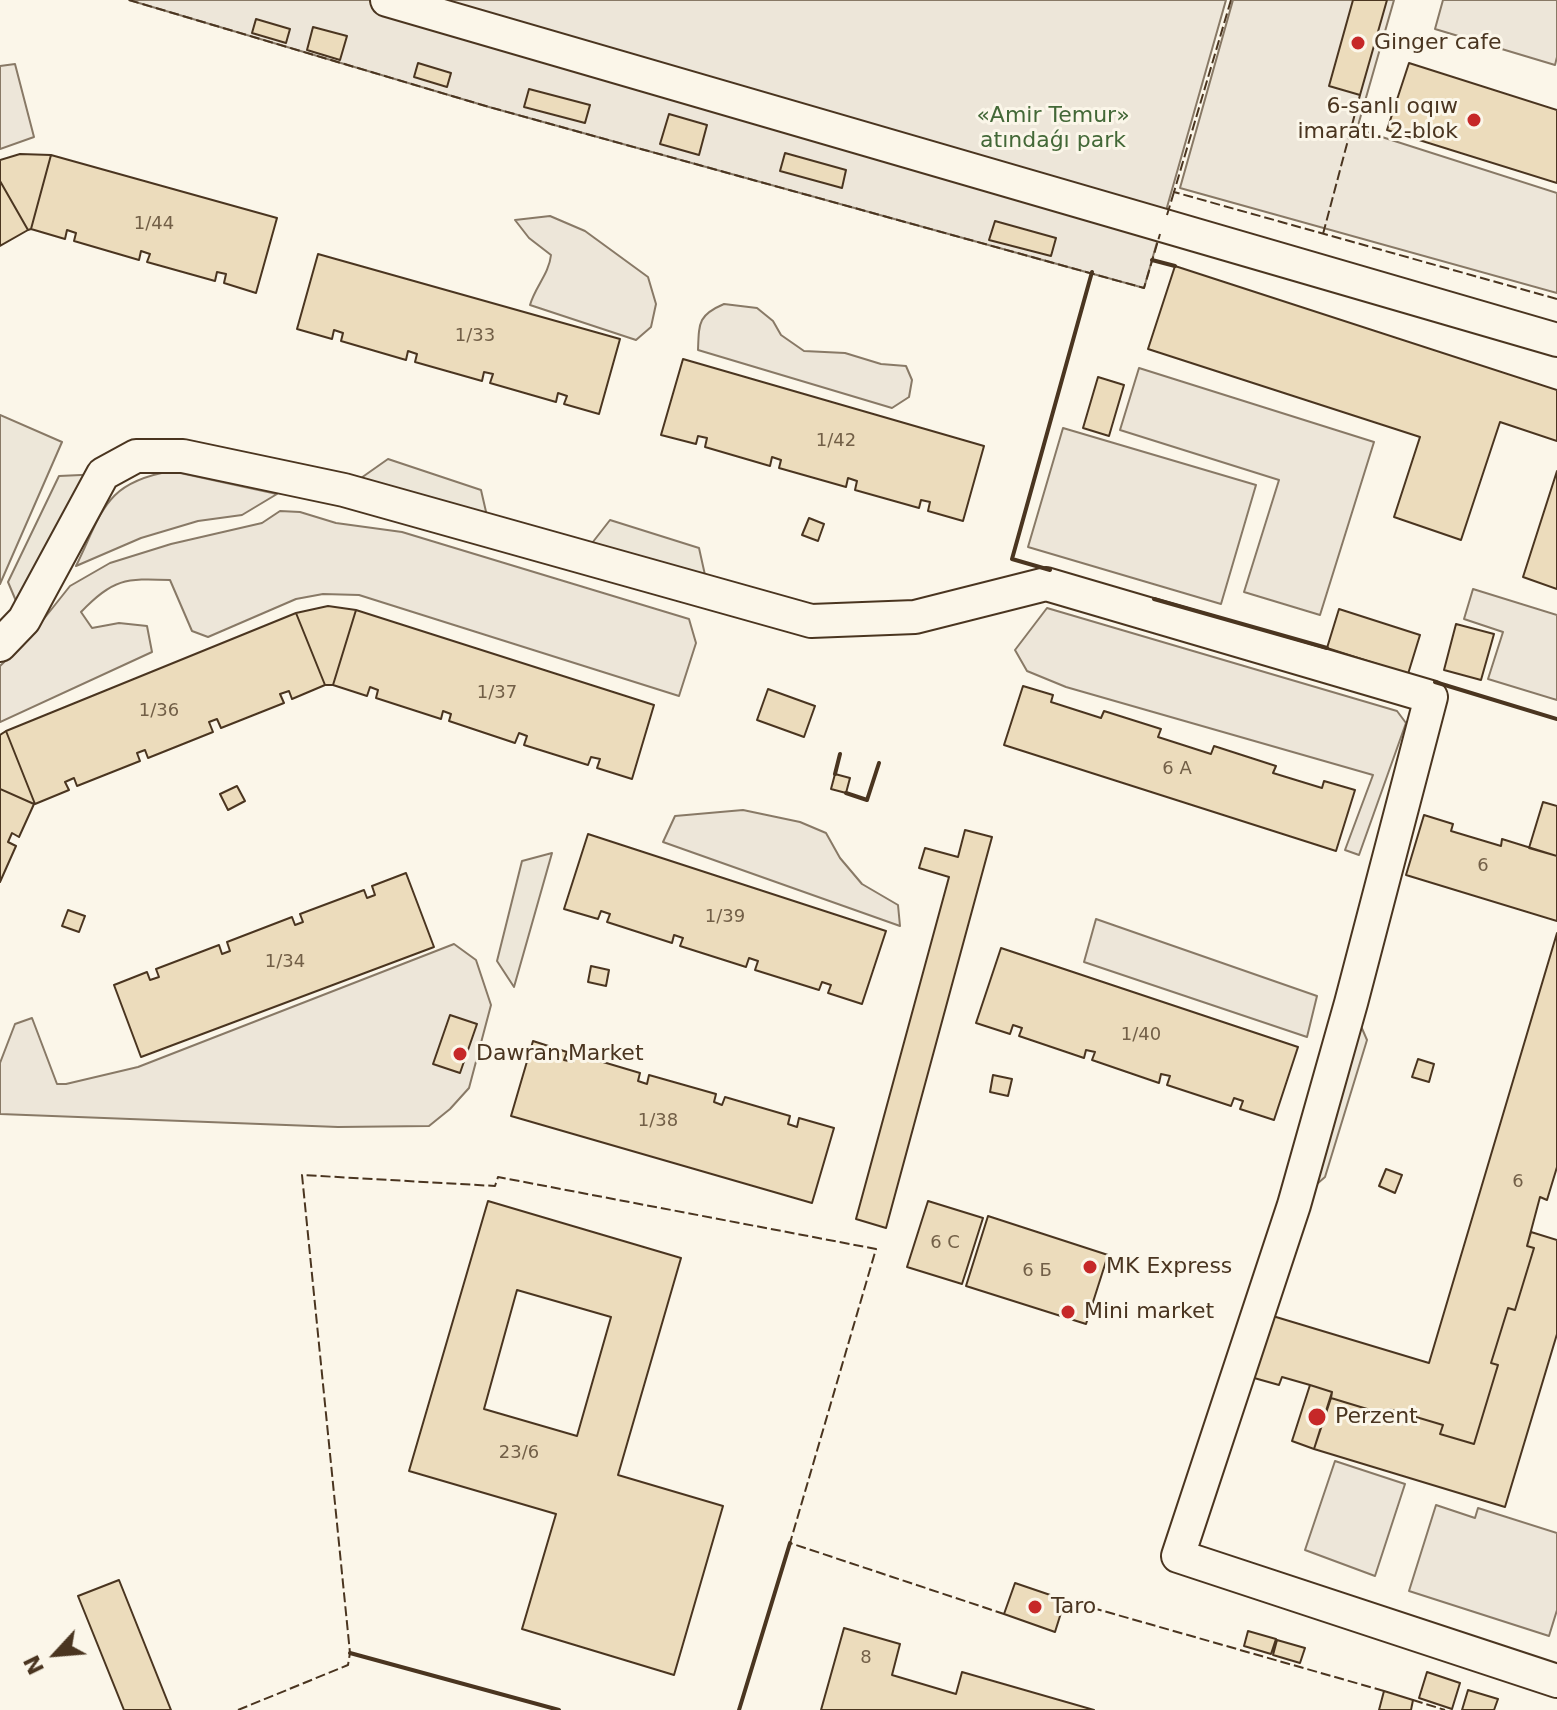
<!DOCTYPE html>
<html>
<head>
<meta charset="utf-8">
<style>
	body { margin:0 }
	#map { position:relative; width:1557px; height:1710px; overflow:hidden; background:#fbf6e9; font-family:"DejaVu Sans",sans-serif }
	canvas { display:block }
	.north { position:absolute; left:16px; top:1614px; width:80px; height:80px; -webkit-text-stroke:6px #fbf6e9; paint-order:stroke; rotate:244deg; font-size:22px; font-weight:700; line-height:32px; text-align:center; color:#4a3520 }
	.north::after { content:''; display:block; margin:auto; width:28px; height:36px; background:#4a3520; clip-path:polygon(50% 0,100% 100%,50% 72%,0 100%) }
</style>
</head>
<body>
<div id="map">
<canvas width="1557" height="1710"></canvas>
<div class="north">N</div>
</div>
<script>
const ctx = document.querySelector('canvas').getContext('2d');
ctx.lineJoin = 'round';
function fill(path, color) { ctx.fillStyle = color; ctx.fill(path, 'evenodd'); }
function trace(path, color, width, dash) { ctx.strokeStyle = color; ctx.lineWidth = width; ctx.lineCap = dash ? 'butt' : 'round'; ctx.setLineDash(dash || []); ctx.stroke(path); }
function write(font, color, halo, rows, align = 'center') {
  ctx.font = font + ' "DejaVu Sans",sans-serif'; ctx.lineWidth = 6; ctx.setLineDash([]); ctx.textBaseline = 'middle'; ctx.strokeStyle = halo; ctx.fillStyle = color; for (const [text, x, y, turn = 0] of rows) {
    ctx.save(); ctx.translate(x, y); ctx.rotate((+turn || 0) * Math.PI / 180); ctx.textAlign = isNaN(turn) ? turn : align; if (halo) ctx.strokeText(text, 0, 0); ctx.fillText(text, 0, 0); ctx.restore();
  }
}
const green = new Path2D(`
	M129,0H1226L1144,288L489,107Z
	M1233,0H1394L1357,129L1557,193V293L1180,188Z
	M1443,0H1557V57L1555,65L1435,29Z
	M15,64L34,137L0,149V66Z
	M550,216L585,231L648,277L656,304L651,327L636,340L530,305C535,287 549,274 551,255L529,238L515,220Z
	M724,304L757,308L773,321L781,335L804,351L845,353L881,364L906,366L912,380L909,397L892,408L698,350C699,323 698,315 724,304Z
	M1139,368L1374,442L1320,615L1244,592L1279,480L1120,430Z
	M1063,428L1256,485L1221,604L1028,547Z
	M171,471L277,494L242,515L198,521L141,538L76,566C103,511 104,483 171,471Z
	M280,511L300,512L336,523L402,532L689,619L696,643L679,696L359,595L323,594L296,599L208,637L192,631L170,580C125,578 113,579 81,612L92,628L119,623L147,626L152,652L0,722V666L27,640L70,586L110,563L171,544L262,523Z
	M1473,589L1557,615V700L1488,679L1503,632L1464,619Z
	M1047,608L1397,711L1406,723L1359,855L1345,850L1373,775L1066,687L1027,671L1015,650Z
	M743,810L800,822L826,833L840,858L862,884L898,905L900,926L663,842L675,816Z
	M1096,919L1317,996L1307,1037L1084,962Z
	M454,944L476,960L491,1005L469,1088L450,1109L429,1126L338,1127L0,1114V1063L15,1024L32,1018L57,1084H66L138,1067Z
	M1335,1461L1405,1484L1375,1576L1305,1550Z
	M1436,1505L1475,1518L1478,1508L1557,1533V1610L1549,1636L1409,1591Z`);
fill(green, '#ede6d9');
trace(green, '#887966', 2);
const parking = new Path2D(`
	M0,415L62,442L0,584Z
	M388,459L481,490L490,529L344,490Z
	M103,474L24,620L8,582L59,476Z
	M610,520L699,548L709,593L582,556Z
	M552,853L514,987L497,961L522,861Z
	M1351,1003L1367,1040L1325,1177L1294,1204Z`);
fill(parking, '#ede7d9');
trace(parking, '#887966', 2);
const building = new Path2D(`
	M1353,0H1387L1360,95L1329,86Z
	M256,19L290,29L286,43L252,33Z
	M313,27L347,36L340,60L307,50Z
	M418,63L451,73L447,87L414,77Z
	M1409,63L1557,110V183L1387,130Z
	M529,89L590,105L585,123L524,107Z
	M669,114L707,125L699,155L660,144Z
	M785,153L846,170L842,188L780,171Z
	M20,154L51,155L31,229L28,230L0,181V160Z
	M51,155L277,218L256,293L224,283L226,274L217,272L215,281L147,262L150,254L141,251L139,260L74,241L76,233L67,230L65,239L31,229Z
	M0,181L28,230L0,246Z
	M995,221L1056,238L1051,256L989,240Z
	M318,254L620,339L599,414L564,404L567,396L558,393L556,402L490,383L493,374L484,372L482,381L415,362L417,354L408,351L406,360L341,341L343,333L334,330L332,339L297,329Z
	M1175,266L1557,390V441L1500,422L1461,540L1394,517L1420,437L1148,349Z
	M683,359L984,446L963,521L928,511L930,502L921,500L919,508L855,490L857,481L848,478L846,487L779,468L781,460L772,457L770,466L705,447L707,438L698,436L696,444L661,435Z
	M1098,377L1124,385L1109,436L1083,428Z
	M1557,471V589L1523,577Z
	M809,518L824,524L818,541L802,535Z
	M328,606L356,610L333,685H325L296,613Z
	M1339,609L1420,635L1408,674L1327,648Z
	M356,610L654,705L632,779L597,768L600,759L591,757L588,765L524,745L527,736L519,733L515,743L449,721L451,714L443,711L441,719L376,698L378,690L370,687L367,696L333,685Z
	M296,613L325,685L292,699L289,691L280,694L284,703L221,728L217,719L209,722L213,732L148,758L145,750L137,753L140,761L77,786L74,778L65,782L69,790L35,804L6,731Z
	M1456,624L1494,634L1481,680L1444,670Z
	M1023,686L1053,695L1051,702L1101,718L1104,711L1161,729L1158,737L1211,754L1214,746L1276,766L1273,773L1322,788L1324,781L1355,790L1336,851L1004,745Z
	M768,689L815,706L804,737L757,720Z
	M6,731L35,804H34L0,789V735Z
	M835,774L850,778L846,793L831,789Z
	M237,786L245,801L228,810L220,794Z
	M0,789L34,804L19,837L12,833L8,842L16,846L0,882Z
	M1543,802L1557,806V856L1529,848Z
	M1424,815L1453,824L1451,831L1501,846L1502,839L1557,856V921L1406,875Z
	M965,830L992,837L886,1228L856,1219L949,877L919,868L925,848L958,857Z
	M588,834L886,931L862,1004L828,993L831,985L822,982L819,990L755,970L758,961L749,958L746,967L680,946L683,938L674,935L672,943L607,922L610,914L601,911L598,919L564,909Z
	M406,873L434,947L141,1057L114,985L147,972L150,980L159,977L156,969L219,945L222,954L230,951L227,942L292,917L295,925L303,922L300,914L364,890L367,898L375,895L372,886Z
	M68,910L85,916L79,932L62,926Z
	M1557,933V1167L1547,1200L1540,1197L1527,1246L1534,1248L1515,1310L1508,1308L1491,1363L1498,1365L1474,1444L1440,1434L1443,1425L1389,1409L1387,1415L1331,1398L1332,1392L1310,1385L1282,1377L1279,1385L1247,1376L1266,1314L1429,1363Z
	M1001,948L1298,1047L1274,1120L1240,1109L1243,1101L1234,1098L1231,1106L1167,1085L1170,1076L1161,1074L1159,1083L1092,1060L1095,1052L1086,1050L1084,1058L1019,1036L1022,1028L1013,1025L1010,1034L976,1023Z
	M591,966L609,970L606,986L588,982Z
	M450,1015L477,1024L460,1073L433,1064Z
	M533,1041L567,1052L564,1060L573,1062L576,1054L640,1073L638,1081L647,1084L649,1075L716,1094L714,1102L722,1105L725,1097L790,1116L788,1124L797,1127L799,1118L834,1128L812,1203L511,1116Z
	M1418,1059L1434,1064L1429,1082L1412,1077Z
	M993,1075L1012,1079L1008,1096L990,1092Z
	M1386,1169L1402,1175L1395,1193L1379,1186Z
	M488,1201L681,1258L618,1475L723,1506L674,1675L522,1629L556,1514L409,1471ZM517,1290L611,1317L577,1436L484,1409Z
	M928,1201L983,1218L962,1284L907,1267Z
	M988,1216L1108,1255L1086,1324L966,1286Z
	M1531,1232L1557,1240V1334L1505,1507L1314,1449L1331,1398L1387,1415L1389,1409L1443,1425L1440,1434L1474,1444L1498,1365L1491,1363L1508,1308L1515,1310L1534,1248L1527,1246Z
	M1310,1385L1332,1392L1314,1449L1292,1441Z
	M119,1580L171,1710H124L78,1596Z
	M1015,1583L1065,1600L1055,1632L1004,1614Z
	M844,1628L900,1644L892,1675L956,1694L962,1672L1094,1710H821Z
	M1248,1631L1276,1639L1271,1654L1244,1646Z
	M1277,1640L1305,1648L1300,1663L1273,1655Z
	M1427,1672L1460,1683L1452,1709L1419,1698Z
	M1468,1690L1498,1699L1494,1710H1462Z
	M1384,1691L1413,1700L1411,1710H1379Z`);
fill(building, '#ecdcbc');
trace(building, '#4a3520', 2);
const street = new Path2D(`
	M387,0L1557,340
	M0,645L24,620L103,474L136,456H183L344,490L811,621L915,617L1046,584L1431,697L1351,1003L1294,1205L1178,1556L1557,1681`);
trace(street, '#4a3520', 36);
trace(street, '#fbf6e9', 32);
trace(new Path2D(`
	M129,0L489,107L1144,288L1160,234
	M1231,0L1174,192L1557,299
	M1167,215L1174,192
	M1323,234L1360,95
	M1065,1600L1384,1691
	M1413,1700L1445,1710
	M238,1710L348,1665L350,1653L302,1175L495,1186L498,1177L876,1249L790,1543L1004,1614`), '#4a3520', 2, [10, 4]);
trace(new Path2D(`
	M1152,260L1175,266
	M1050,570L1012,559L1092,272
	M1154,599L1327,648
	M1435,682L1557,719
	M835,774L840,754
	M846,793L867,800L879,763
	M350,1653L559,1710
	M739,1710L790,1543`), '#4a3520', 4);
for (const [x, y, r, color] of [
	[1358,43,8,"#c62828"],
	[1474,120,8,"#c62828"],
	[460,1054,8,"#c62828"],
	[1090,1267,8,"#c62828"],
	[1068,1312,8,"#c62828"],
	[1317,1417,10,"#c62828"],
	[1035,1607,8,"#c62828"]
]) { const dot = new Path2D(); dot.arc(x, y, r, 0, 2 * Math.PI); ctx.fillStyle = color; ctx.fill(dot); trace(dot, '#fbf6e9', 3); }
write('18px', '#725f47', null, [
	["1/44",154,224],
	["1/33",475,336],
	["1/42",836,441],
	["1/37",497,693],
	["1/36",159,711],
	["6 А",1177,769],
	["6",1483,866],
	["1/39",725,917],
	["1/34",285,962],
	["1/40",1141,1035],
	["1/38",658,1121],
	["6",1518,1182],
	["6 С",945,1243],
	["6 Б",1037,1271],
	["23/6",519,1453],
	["8",866,1658]
]);
write('22px', '#4a3520', '#fbf6e9', [
	["Ginger cafe",1374,43],
	["6-sanlı oqıw",1458,107,"right"],
	["imaratı. 2-blok",1458,132,"right"],
	["Dawran Market",476,1054],
	["MK Express",1106,1267],
	["Mini market",1084,1312],
	["Perzent",1335,1417],
	["Taro",1051,1607]
], 'left');
write('22px', '#436837', '#fbf6e9', [
	["«Amir Temur»",1053,116],
	["atındaǵı park",1053,141]
]);
</script>
</body>
</html>
